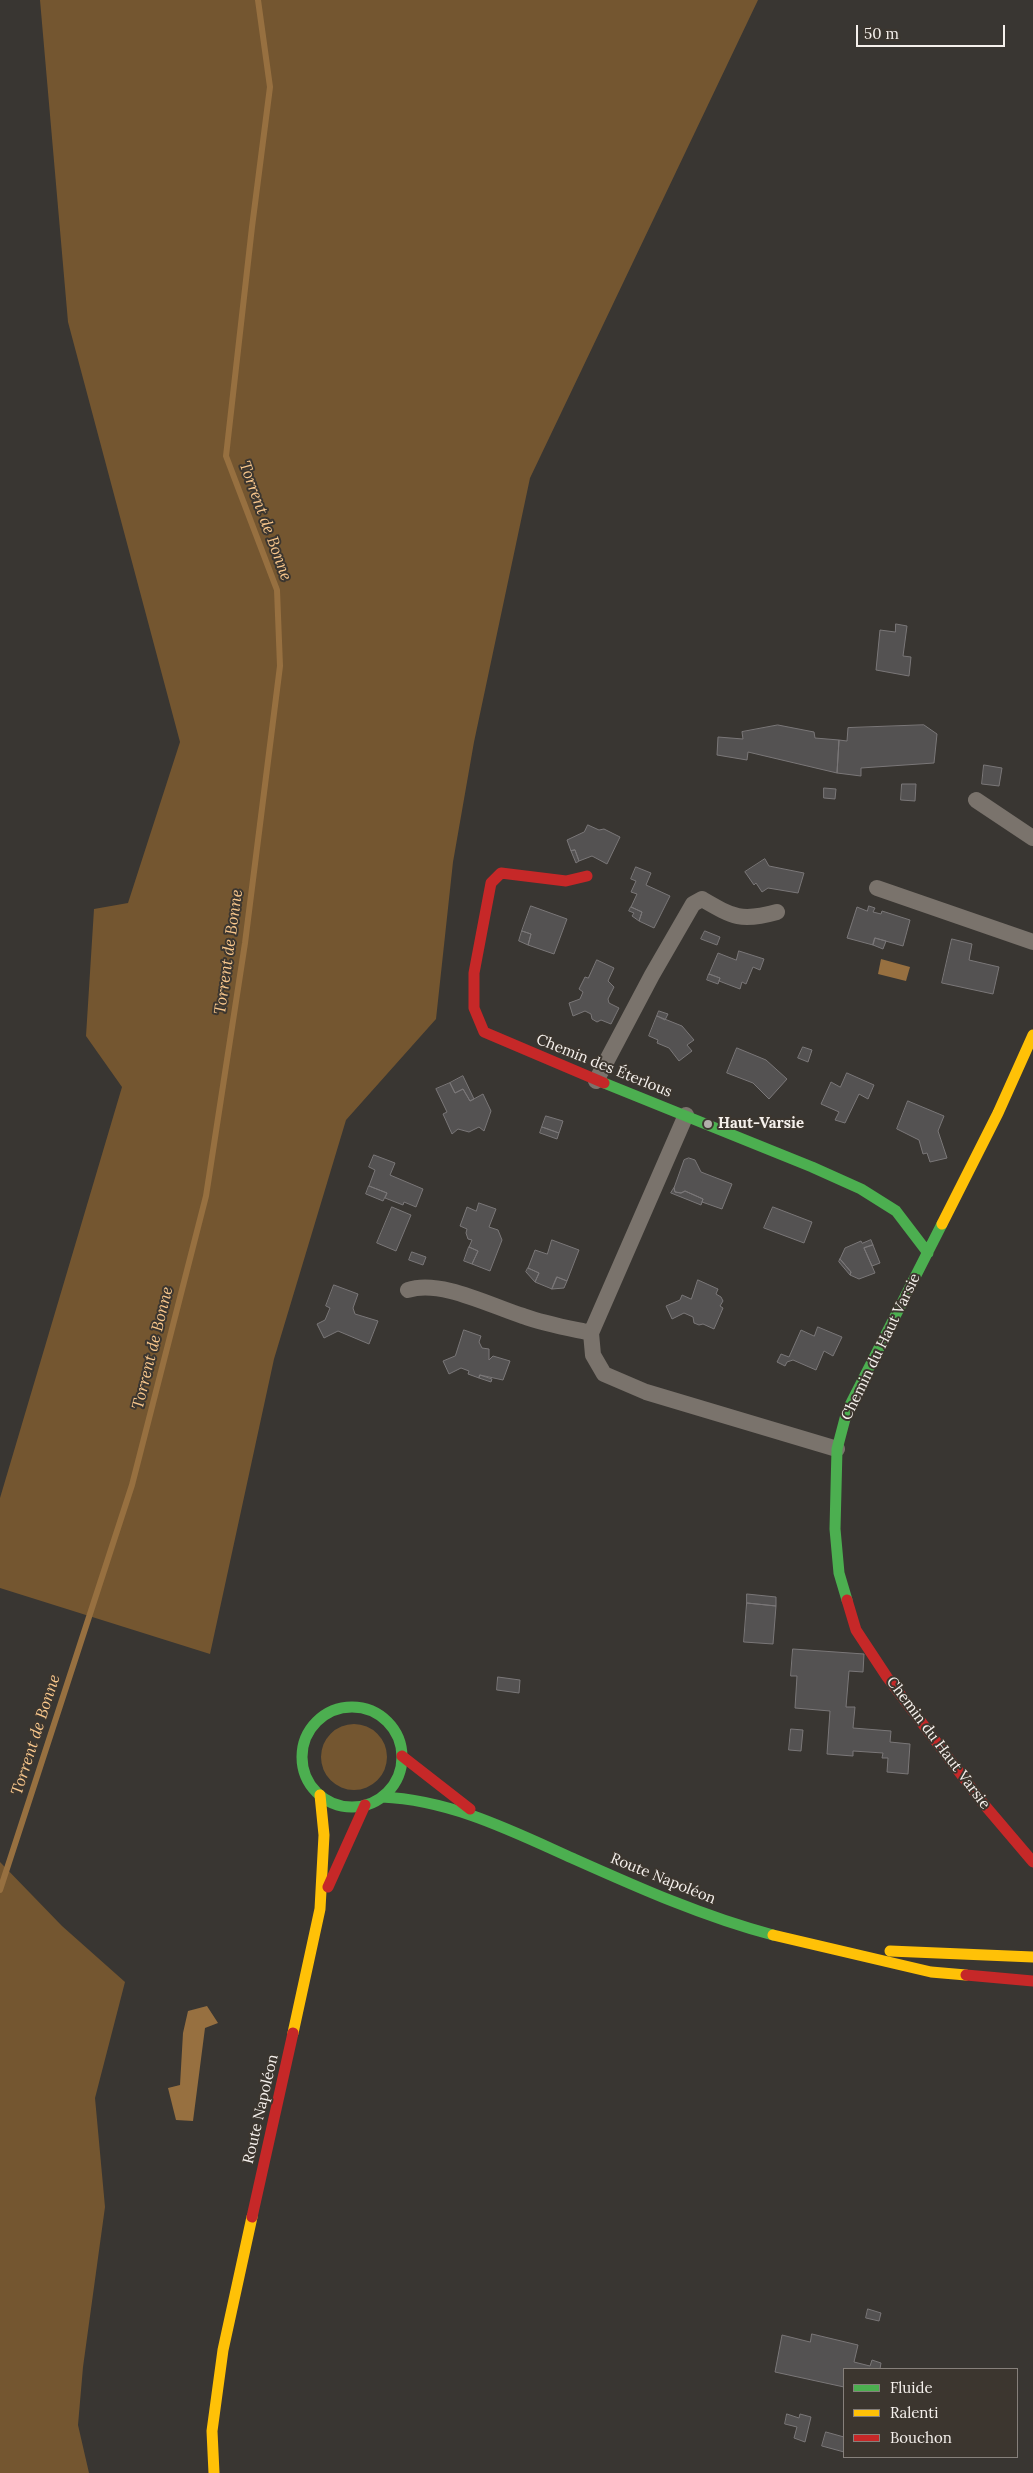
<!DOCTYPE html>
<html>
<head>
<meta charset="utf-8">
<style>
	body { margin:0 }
	#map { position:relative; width:1033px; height:2473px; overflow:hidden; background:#393632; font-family:Lora,serif }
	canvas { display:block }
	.legend { position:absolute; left:843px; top:2368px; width:175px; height:90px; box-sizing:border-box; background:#3c362f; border:1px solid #86807b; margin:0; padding:6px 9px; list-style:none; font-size:15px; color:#f5f0ec }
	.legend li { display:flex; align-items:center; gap:10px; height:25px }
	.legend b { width:25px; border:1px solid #86807b }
	.scale { position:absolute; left:856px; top:25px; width:149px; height:22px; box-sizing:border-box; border:2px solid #f5f0ec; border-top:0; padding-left:6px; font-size:15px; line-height:18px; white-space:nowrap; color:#f5f0ec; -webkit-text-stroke:4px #3c362f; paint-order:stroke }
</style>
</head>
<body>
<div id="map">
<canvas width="1033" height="2473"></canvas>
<ul class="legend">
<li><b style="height:6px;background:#4caf50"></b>Fluide</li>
<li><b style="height:6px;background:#ffc107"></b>Ralenti</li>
<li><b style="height:6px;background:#c62828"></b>Bouchon</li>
</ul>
<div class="scale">50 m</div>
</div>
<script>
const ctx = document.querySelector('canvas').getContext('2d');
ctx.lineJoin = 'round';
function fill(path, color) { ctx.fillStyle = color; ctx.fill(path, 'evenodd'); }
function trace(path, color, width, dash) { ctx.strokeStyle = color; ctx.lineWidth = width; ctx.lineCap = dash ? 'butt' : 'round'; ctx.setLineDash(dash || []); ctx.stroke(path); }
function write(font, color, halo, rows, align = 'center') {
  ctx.font = font + ' Lora,serif'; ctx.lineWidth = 4; ctx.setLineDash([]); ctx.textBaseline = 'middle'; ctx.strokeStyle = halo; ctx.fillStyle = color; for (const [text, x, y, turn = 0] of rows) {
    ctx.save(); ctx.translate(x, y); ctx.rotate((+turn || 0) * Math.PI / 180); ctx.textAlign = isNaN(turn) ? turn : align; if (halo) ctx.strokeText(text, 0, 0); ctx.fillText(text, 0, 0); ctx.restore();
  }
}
fill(new Path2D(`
	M40,0H758L530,478L474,742L453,862L436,1019L346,1120L274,1359L210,1654L0,1588V1498L122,1087L86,1036L94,909L128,903L180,742L68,322Z
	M321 1757a33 33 0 1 1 66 0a33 33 0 1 1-66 0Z
	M0,1862L62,1926L125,1982L95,2098L105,2207L83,2367L78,2425L89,2473H0Z`), '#745630');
fill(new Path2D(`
	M881,959L910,967L906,981L878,974Z
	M207,2006L218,2023L205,2028L193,2121L176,2120L168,2088L180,2085L183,2033L188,2011Z`), '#977040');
trace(new Path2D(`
	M0,1890L132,1485L206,1196L245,943L280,666L277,590L226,456L252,227L270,87L258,0`), '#977040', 6);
const building = new Path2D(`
	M896,624L907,626L903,656L911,657L909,676L876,670L880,630L895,632Z
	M778,725L814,732L815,738L839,740L837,773L748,752L747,760L717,755L718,737L743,739L742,732Z
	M924,725L937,734L934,763L861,768V776L837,773L839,740L847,741L848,728Z
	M984,765L1002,768L999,786L982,784Z
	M902,784H916L915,801L901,800Z
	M824,788L836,789L835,799L824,798Z
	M588,825L599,830L604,829L620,837L607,864L592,856L579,861L575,850L571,851L567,840L584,832Z
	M575,850L579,861L576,863L571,851Z
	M765,859L769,866L804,873L798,893L768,888L762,892L756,883L754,885L745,872Z
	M636,867L651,873L646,885L670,896L654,928L639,921L642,912L631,907L637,894L631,892L636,881L631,879Z
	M531,906L567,919L554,954L528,945L531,934L522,931Z
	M869,906L875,908L873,912L881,914L882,911L910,920L903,946L875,938L873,945L847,938L857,907L867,911Z
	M631,907L642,912L639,921L632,916L634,913L629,911Z
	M522,931L531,934L528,945L519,941Z
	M705,931L720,937L717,945L701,939Z
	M875,938L886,941L883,949L873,945Z
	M952,939L972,944L969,960L999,967L993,994L942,983Z
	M739,951L764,959L760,970L753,967L746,984L742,982L740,989L719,981L720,978L709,974L718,953L736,960Z
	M597,960L614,968L608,981L614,987L608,999L609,1003L619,1008L611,1024L601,1020L597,1022L592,1019L591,1014L585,1011L573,1016L569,1003L580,999L583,992L579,989L585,977L588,978Z
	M709,974L720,978L718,984L707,980Z
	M659,1011L668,1014L665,1020L657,1016Z
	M657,1016L682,1026L694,1040L687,1045L692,1051L679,1061L669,1048L657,1043L658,1040L649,1036Z
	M803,1047L812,1050L808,1062L798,1058Z
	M737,1048L766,1060L787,1079L769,1099L753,1083L727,1073Z
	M847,1073L874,1085L868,1099L859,1094L845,1123L835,1120L839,1112L821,1104L831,1082L840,1087Z
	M463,1076L474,1099L470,1101L463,1089L455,1093L450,1083Z
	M450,1083L455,1093L463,1089L470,1101L483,1094L491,1111L484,1131L479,1127L469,1132L458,1129L452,1134L443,1114L447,1112L436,1089Z
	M908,1101L944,1116L938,1131L947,1158L930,1162L927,1153L923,1154L919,1140L897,1129Z
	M546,1116L563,1121L559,1133L542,1127Z
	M542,1127L559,1133L557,1139L540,1133Z
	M374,1155L395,1163L390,1175L423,1189L416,1207L404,1202L403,1205L385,1198L387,1193L369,1186L375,1170L369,1167Z
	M689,1158L695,1160L701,1172L732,1184L722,1209L702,1202L703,1199L685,1191L681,1193L675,1192L674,1188L684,1160Z
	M369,1186L387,1193L383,1201L366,1194Z
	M674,1188L675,1192L681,1193L685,1191L703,1199L701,1205L671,1193Z
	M479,1203L496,1209L489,1227L498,1230L502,1240L490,1271L472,1264L478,1251L469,1247L472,1240L468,1239L466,1233L467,1229L460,1226L467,1207L476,1211Z
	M392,1207L411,1215L396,1251L377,1243Z
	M773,1207L812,1222L804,1243L764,1228Z
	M552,1240L579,1250L567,1281L557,1277L552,1289L535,1282L539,1273L528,1268L535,1250L547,1254Z
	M871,1240L873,1245L864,1248L875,1273L859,1279L850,1275L851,1272L840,1259L845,1248L861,1241L862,1243Z
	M873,1245L880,1263L872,1266L864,1248Z
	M469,1247L478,1251L472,1264L464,1261Z
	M412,1252L426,1257L423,1265L409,1260Z
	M840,1259L851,1272L850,1275L839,1262Z
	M528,1268L539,1273L535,1282L526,1272Z
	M557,1277L567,1281L564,1288L552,1289Z
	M698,1280L718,1289L716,1294L721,1297L723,1301L720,1306L723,1308L714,1329L703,1324L699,1325L694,1323L693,1317L684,1313L672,1319L666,1306L680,1300L682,1295L691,1299Z
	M334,1285L358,1294L353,1308L355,1314L378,1321L369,1344L338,1331L324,1338L317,1324L325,1320L330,1308L326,1306Z
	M818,1327L842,1337L833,1356L824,1351L816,1370L793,1360L787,1362L785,1366L777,1362L781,1354L789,1357L801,1330L814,1336Z
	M464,1330L481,1336L479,1342L482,1348L489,1349V1360L493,1356L510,1361L503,1380L480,1375L479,1378L468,1374L469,1371L461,1368L449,1374L443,1361L455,1356Z
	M480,1375L492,1379L491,1382L479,1378Z
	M747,1594L776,1597V1606L747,1603Z
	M747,1603L776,1606L773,1644L744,1642Z
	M793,1649L864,1654L863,1672L849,1671L846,1707H855L853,1728L891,1731L890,1742L910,1744L908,1774L887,1772L888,1758H882L883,1753L853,1751V1756L827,1754L830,1711L795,1708L797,1676H791Z
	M498,1677L520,1680L519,1693L497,1690Z
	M791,1729L803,1730L801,1751L789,1750Z
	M868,2309L881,2313L879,2321L866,2318Z
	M812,2334L858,2345L854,2362L870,2366L872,2360L881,2363L880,2369H844V2387L775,2372L782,2335L810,2342Z
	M787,2414L799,2418L800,2414L811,2417L805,2442L794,2438L797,2427L785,2424Z
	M826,2432L844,2437V2452L822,2446Z`);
fill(building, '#545252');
trace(building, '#7a7778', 1);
trace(new Path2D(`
	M976,800L1033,838
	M877,888L1033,942
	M596,1081L652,975L693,904L702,899C733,917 741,922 777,912
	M686,1115L591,1333L593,1355L604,1374L646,1392L837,1449
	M408,1290C440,1279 491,1306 523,1316C545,1324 568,1328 591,1333`), '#7a736c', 16);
trace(new Path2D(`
	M604,1083L812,1167L861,1189L896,1211L928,1253
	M847,1600L839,1573L835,1529L837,1449L847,1411L942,1224
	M302 1757a50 50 0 1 1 100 0a50 50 0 1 1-100 0Z
	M382,1797C450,1800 510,1830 572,1858C637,1887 704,1917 773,1935`), '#4caf50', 11);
trace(new Path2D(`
	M942,1224L998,1113L1033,1035
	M773,1935L931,1972L966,1975
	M890,1951L1033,1957
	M293,2033L320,1909L324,1835L320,1795
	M214,2473L212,2431L223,2350L252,2217`), '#ffc107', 11);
trace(new Path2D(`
	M587,876L566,881L501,873L491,883L474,973V1008L484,1032L604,1083
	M847,1600L856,1630L887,1677L982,1802L1033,1862
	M402,1756L470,1809
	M328,1887L365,1805
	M966,1975L1033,1981
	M252,2217L293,2033`), '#c62828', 11);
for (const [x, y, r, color] of [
	[708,1124,5,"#b3afab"]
]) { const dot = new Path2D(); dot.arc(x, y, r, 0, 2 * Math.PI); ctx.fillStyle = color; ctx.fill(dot); trace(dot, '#3c362f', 2); }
write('15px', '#f5f0ec', '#3c362f', [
	["Chemin des Éterlous",604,1066,22],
	["Chemin du Haut Varsie",881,1347,-64],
	["Chemin du Haut Varsie",938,1743,53],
	["Route Napoléon",663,1879,22],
	["Route Napoléon",261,2109,-77]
]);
write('bold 15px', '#f5f0ec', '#3c362f', [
	["Haut-Varsie",718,1124]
], 'left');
write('italic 16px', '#fac88d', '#3c362f', [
	["Torrent de Bonne",265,521,70],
	["Torrent de Bonne",229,952,-82],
	["Torrent de Bonne",153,1348,-76],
	["Torrent de Bonne",36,1735,-72]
]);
</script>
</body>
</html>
